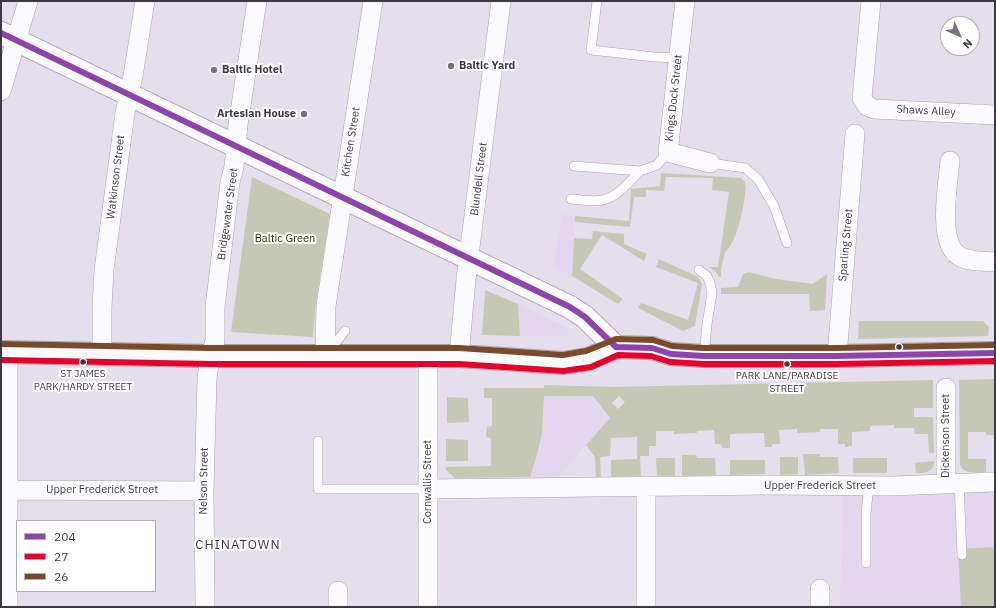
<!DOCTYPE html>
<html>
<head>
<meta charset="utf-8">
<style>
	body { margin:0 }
	#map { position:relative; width:996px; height:608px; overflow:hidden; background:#e5deec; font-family:"IBM Plex Sans",sans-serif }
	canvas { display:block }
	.frame { position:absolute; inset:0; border:2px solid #3d3842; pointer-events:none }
	.legend { position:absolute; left:16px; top:520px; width:140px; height:72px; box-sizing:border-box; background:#fff; border:1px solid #b1afb3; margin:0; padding:5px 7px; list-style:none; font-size:12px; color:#3d3842 }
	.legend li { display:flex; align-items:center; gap:8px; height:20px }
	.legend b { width:20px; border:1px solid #b1afb3 }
	.north { position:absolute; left:940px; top:16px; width:40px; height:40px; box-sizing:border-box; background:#fff; border:1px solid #b1afb3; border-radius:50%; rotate:135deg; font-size:11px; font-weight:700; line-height:16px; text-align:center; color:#3d3842 }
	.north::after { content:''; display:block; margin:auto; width:14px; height:18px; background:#78727e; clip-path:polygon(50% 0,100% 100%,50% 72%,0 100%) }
</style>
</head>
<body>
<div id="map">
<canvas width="996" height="608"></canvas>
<div class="frame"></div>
<ul class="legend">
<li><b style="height:5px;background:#8e44ad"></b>204</li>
<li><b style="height:5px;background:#e4002b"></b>27</li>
<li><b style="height:5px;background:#7a4b2a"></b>26</li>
</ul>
<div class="north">N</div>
</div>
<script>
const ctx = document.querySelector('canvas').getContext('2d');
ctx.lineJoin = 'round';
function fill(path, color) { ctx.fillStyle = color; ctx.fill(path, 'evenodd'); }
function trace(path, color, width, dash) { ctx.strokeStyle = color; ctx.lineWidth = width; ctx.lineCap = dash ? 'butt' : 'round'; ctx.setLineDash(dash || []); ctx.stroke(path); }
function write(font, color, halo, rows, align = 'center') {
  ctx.font = font + ' "IBM Plex Sans",sans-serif'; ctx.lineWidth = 4; ctx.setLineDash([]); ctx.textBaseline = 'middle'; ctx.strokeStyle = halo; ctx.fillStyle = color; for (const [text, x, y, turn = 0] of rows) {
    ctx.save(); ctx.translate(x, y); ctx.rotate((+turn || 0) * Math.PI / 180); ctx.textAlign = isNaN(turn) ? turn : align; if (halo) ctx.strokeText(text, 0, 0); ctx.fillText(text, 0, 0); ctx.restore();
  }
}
fill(new Path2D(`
	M562,215L575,216L572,276L553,267Z
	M518,304L567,328L568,336H520Z
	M544,396H593L610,418L556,479H529L538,451L542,433Z
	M995,483V607H840L843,486Z`), '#e3d6ef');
fill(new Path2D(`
	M661,173L741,178L745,182L746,187C744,204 738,242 725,252L721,269V277H719L715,271L709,267H718L729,192L712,190L713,178L666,177L664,191L646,190V197H634L630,227L575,222V216L629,221L631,189L660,186Z
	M252,177L330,214L316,302L313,337L231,332Z
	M593,231L624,234V244L647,254L644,261L602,235L580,269L623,299L618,304L572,276L574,238L592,239Z
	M659,259L698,277L702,284L695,326L683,331L638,308L641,303L688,320L698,283L656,267Z
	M749,272L776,279L813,284L827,274L825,310L810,311L809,294H721V288L738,287L743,274Z
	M485,290L518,304L520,336L482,335Z
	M859,321H983L989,327L988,336L858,339Z
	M995,379V435H986L985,432H968V459H986V472C976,472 965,475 960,465L959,380Z
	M933,380V408H914V417H933L934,453H929L928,434H915L914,428H894V425L870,426V431L852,432V446L845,447V444H838V429H820V432L797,433V429L779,430L780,444H772V447H765L764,433L730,434V448H722L721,444H715L714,430L697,431V433L674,434V431H656V446H649V456H640L641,476L611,477V460L637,459V437L611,438L610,456L600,457L601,478H596L595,457L586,445L610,418L593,396H544L542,433L538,451L530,477L455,478L446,470V467L491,466V438L486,437L487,427L492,426V398H484V388H544V385L612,387ZM619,396L625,402L618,409L612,403Z
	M447,397L468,398L469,422L447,423Z
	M446,439L468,440V461H446Z
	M803,454H820V457H838L839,473L805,475Z
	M682,455H696L697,458H715L716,475L682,476Z
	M780,457H798V474L780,475Z
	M656,458H675V476H657Z
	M853,458H887V473H853Z
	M730,460H765V474L730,475Z
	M934,461C934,473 925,473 916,473L915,463Z
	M995,547V607H961L958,549Z`), '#c5c8b4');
const service = new Path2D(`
	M597,1L591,50L654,57L678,58
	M710,163L745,168L758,179L774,206L787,243
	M574,166L640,171L657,165L668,152
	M571,199C581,200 593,202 603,200C618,197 629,182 640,171
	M699,270L707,276L710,283L712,293L707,324L704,356
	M327,353L345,331
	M318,441V489H427
	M959,483L962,555
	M866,563V513L869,486`);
const minor = new Path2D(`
	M685,1L668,152L710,163
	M871,1L862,98L867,106L874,109L995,115
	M1,91L28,1
	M950,161C948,183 937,243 959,256C969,262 983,261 995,262
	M102,354V308L104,270L125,113L133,76L145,1
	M325,355L326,306L373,1
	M459,356L466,279L501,1
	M837,356L855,134
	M946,388V484
	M646,486V607
	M427,489L769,485L892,486L995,482
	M1,490L204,491
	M820,589V607
	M8,607V352
	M205,607L204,491L207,379L210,356L215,341V307L230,182L234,167L238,125L257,1
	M338,607V591
	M428,607V357`);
const primary = new Path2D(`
	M1,33L570,307L585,317L616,347
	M1,352L210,356H459L563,363L588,359L616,347L652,348L671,354L704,356H837L995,353`);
trace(service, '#a7a2ad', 10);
trace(minor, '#a7a2ad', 20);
trace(primary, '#a7a2ad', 24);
trace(service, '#fbfafc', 9);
trace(minor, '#fbfafc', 19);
trace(primary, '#fbfafc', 22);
trace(new Path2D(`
	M1,33L570,307L585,317L616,347
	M616,347L652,348L671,354L704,356H837L995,353`), '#8e44ad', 6);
trace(new Path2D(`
	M1,360L210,364H459L563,371L591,367L618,355L651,356L670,362L704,364H837L995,361`), '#e4002b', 6);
trace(new Path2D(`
	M1,344L210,348H459L563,355L586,351L616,339L653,340L672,346L704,348H837L995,345`), '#7a4b2a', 6);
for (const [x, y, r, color] of [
	[451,66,4,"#78727e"],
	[214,70,4,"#78727e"],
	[304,114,4,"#78727e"],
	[899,347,3.5,"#3d3842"],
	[83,362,3.5,"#3d3842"],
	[787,364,3.5,"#3d3842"]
]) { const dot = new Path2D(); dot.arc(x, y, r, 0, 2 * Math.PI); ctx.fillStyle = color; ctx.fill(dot); trace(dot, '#fff', 1.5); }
write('10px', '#3d3842', '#fff', [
	["ST JAMES",83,374],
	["PARK/HARDY STREET",83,387],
	["PARK LANE/PARADISE",787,376],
	["STREET",787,389]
]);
write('bold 11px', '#3d3842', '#fff', [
	["Baltic Yard",459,66],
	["Baltic Hotel",222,70],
	["Artesian House",296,114,"right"]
], 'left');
write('11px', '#3d3842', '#fff', [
	["Kings Dock Street",674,98,-84],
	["Shaws Alley",926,111,3],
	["Kitchen Street",351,142,-81],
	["Watkinson Street",116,177,-83],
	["Blundell Street",479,179,-83],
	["Bridgewater Street",228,214,-82],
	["Sparling Street",846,245,-85],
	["Dickenson Street",946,436,-90],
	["Nelson Street",204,481,-89],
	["Cornwallis Street",428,482,-90],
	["Upper Frederick Street",820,486],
	["Upper Frederick Street",102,490]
]);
write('11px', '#262d00', '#fff', [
	["Baltic Green",285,239]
]);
ctx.letterSpacing = '1px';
write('13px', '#3d3842', '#fff', [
	["CHINATOWN",238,545]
]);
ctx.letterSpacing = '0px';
</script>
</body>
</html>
